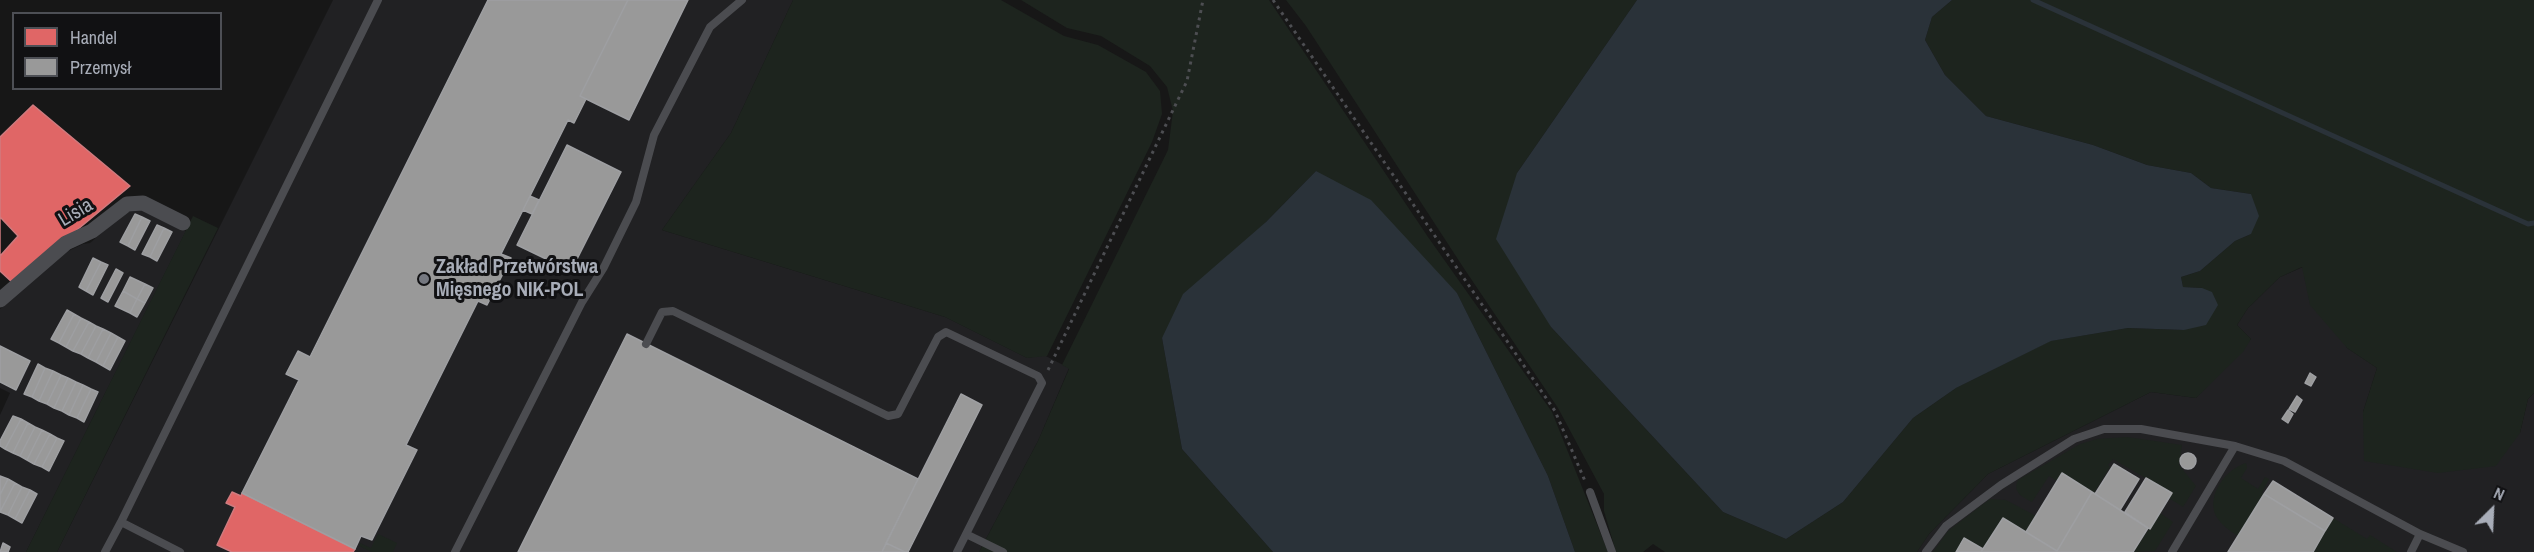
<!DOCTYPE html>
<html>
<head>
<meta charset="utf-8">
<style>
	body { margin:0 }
	#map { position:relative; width:2534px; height:552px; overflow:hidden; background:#171717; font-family:"Archivo Narrow",sans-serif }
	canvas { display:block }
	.legend { position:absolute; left:12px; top:12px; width:210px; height:78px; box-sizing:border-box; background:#111113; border:2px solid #4d4f55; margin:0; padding:8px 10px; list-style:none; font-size:18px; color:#a8adb8 }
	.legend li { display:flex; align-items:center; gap:12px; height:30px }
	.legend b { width:30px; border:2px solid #4d4f55 }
	.north { position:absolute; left:2462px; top:480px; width:60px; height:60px; -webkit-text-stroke:4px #111113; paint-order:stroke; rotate:24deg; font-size:16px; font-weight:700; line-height:24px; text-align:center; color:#a8adb8 }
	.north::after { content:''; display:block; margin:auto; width:21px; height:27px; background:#a8adb8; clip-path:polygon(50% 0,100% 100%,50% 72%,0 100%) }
</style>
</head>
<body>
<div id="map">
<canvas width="2534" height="552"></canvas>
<ul class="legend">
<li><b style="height:16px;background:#e06666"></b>Handel</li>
<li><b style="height:16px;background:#999"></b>Przemysł</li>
</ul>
<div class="north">N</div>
</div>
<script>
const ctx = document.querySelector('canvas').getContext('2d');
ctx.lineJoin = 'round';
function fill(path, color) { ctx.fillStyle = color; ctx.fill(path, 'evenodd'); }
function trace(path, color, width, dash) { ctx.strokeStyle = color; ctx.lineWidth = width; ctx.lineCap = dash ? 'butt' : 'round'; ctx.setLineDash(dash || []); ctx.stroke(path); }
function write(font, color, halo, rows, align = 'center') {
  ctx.font = font + ' "Archivo Narrow",sans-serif'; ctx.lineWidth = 6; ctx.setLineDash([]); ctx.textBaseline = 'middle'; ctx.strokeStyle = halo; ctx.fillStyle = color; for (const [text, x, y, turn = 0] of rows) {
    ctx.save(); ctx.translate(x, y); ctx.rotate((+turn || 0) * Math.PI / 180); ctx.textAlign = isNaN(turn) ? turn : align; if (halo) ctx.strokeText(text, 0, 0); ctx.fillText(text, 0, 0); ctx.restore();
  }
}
fill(new Path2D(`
	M333,0H793L731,133L662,230L945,317L1027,358L1044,355L1069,368L1038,441L979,552H57Z
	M141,209L186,231L26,552H0V415L10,393L0,388V309L62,254L83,244L90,243L128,210Z
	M2303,267L2347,348L2377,368L2363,412L2520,433L2528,399L2534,393V552H1917L1929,534L1988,474L2151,392L2196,398L2251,339L2237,325L2248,308L2280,277Z`), '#212123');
fill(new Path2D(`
	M793,0H1001L1064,36L1098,45L1146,72L1160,91L1162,114L1152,142L1047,356L1027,358L945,317L662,230L731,133Z
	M1021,0H1269L1428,237L1552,412L1608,552H1575L1548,476L1457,293L1316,171L1266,222L1162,338L1182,449L1273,552H979L1038,441L1069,369L1062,365L1168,150L1173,111L1167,87L1150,66L1101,36L1067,28Z
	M1286,0H1637L1517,173L1551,327L1723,512L1786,539L1843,502L1913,418L1956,388L2050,341L2128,328L2184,330L2202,288L2183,287L2181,277L2200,271L2235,241L2251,234V194L2211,188L2191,173L2147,165L2093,145L1986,116L1945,75L1925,40L1932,17L1952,0H2534V393L2528,399L2520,433L2496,466L2438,473L2364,461L2363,412L2377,368L2347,348L2310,305L2302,267L2280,277L2248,308L2237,325L2251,339L2243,352L2196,398L2151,392L1988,474L1929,534L1917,552H1665L1653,544L1643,552H1616L1604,511V494L1558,408L1463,267L1306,26Z
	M193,216L218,228L57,552H26Z
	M2127,437L2182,445L2179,465L2196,486L2183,507L2169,498L2171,493L2113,459L2108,465L2110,467L2094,493L2062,473L2057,481L2049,476L2032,502C2023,497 2012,493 2018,480L2080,444L2097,439Z
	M2246,463L2247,468L2241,478L2258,489L2265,477L2269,479L2262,493L2264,494L2238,536C2230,531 2221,525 2216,516C2206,495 2226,469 2246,463Z
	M1990,499L2006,500L2036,516L2026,532L2003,518L1983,549L1965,538L1956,552H1933L1948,531Z
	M2160,513L2173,522L2155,551L2133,552Z
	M2333,518L2367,539L2370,535L2397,552H2313Z
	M378,534L397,543L393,552H372L359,546L360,543L371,548Z`), '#1d241e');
fill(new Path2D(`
	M1637,0H1952L1932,17L1925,40L1945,75L1986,116L2093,145L2147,165L2191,173L2211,188L2251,194L2259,216L2251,234L2235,241L2200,271L2181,277L2183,287L2202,288L2212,292L2218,305L2206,325L2184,330L2128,328L2051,341L1956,388L1913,418L1843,502L1786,539L1723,512L1551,327L1496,239L1517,173Z
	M1316,171L1371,200L1457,293L1548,476L1575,552H1273L1182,449L1162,338L1183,294L1266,222Z`), '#2a3239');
const shops = new Path2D(`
	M33,105L130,186L13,283L0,271V137Z
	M0,217L18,236L0,256Z
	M232,492L241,496L242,493L355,549L353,552H232L217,545L235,507L226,503Z`);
fill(shops, '#e06666');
trace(shops, '#cf7b7f', 1.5);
const industry = new Path2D(`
	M488,0H628L580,96L586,99L574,123L568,120L501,254L511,258L487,305L478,301L406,445L417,450L372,540L361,536L355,549L242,493L299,380L286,374L298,351L310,357Z
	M628,0H688L629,120L580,96Z
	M567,145L621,172L571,271L517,245Z
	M530,196L539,200L532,214L523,210Z
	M135,214L142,217L128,246L120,242Z
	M142,217L150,221L135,250L128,246Z
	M157,225L164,228L150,257L142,254Z
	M164,228L172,232L157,261L150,257Z
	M93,258L101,262L86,291L79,287Z
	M101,262L108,265L93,295L86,291Z
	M116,269L123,273L108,302L101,298Z
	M130,277L145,284L137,299L123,291Z
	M145,284L153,288L145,303L137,299Z
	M123,291L137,299L130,313L115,306Z
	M137,299L145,303L137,317L130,313Z
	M67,310L74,314L59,343L51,339Z
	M74,314L81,318L66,347L59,343Z
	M81,318L89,322L73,351L66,347Z
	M89,322L96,326L81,354L73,351Z
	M96,326L103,329L88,358L81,354Z
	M103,329L111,333L96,362L88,358Z
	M111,333L118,337L103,366L96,362Z
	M627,334L918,479L882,552H518Z
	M118,337L125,341L110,370L103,366Z
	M0,346L30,361L16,390L0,382Z
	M38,364L45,368L32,397L24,394Z
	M45,368L53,371L39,401L32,397Z
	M53,371L61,375L47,404L39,401Z
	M2310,373L2316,377L2311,386L2305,383Z
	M61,375L68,378L54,408L47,404Z
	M68,378L76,382L62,411L54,408Z
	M76,382L83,385L69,415L62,411Z
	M83,385L91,389L77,418L69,415Z
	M91,389L98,392L84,422L77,418Z
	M961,394L982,405L908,552H905L886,543Z
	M2297,396L2302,400L2295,412L2289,409Z
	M2288,410L2293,414L2288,423L2282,419Z
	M13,416L21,419L5,449L0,446V441Z
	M21,419L28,423L13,453L5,449Z
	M28,423L35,427L20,456L13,453Z
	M35,427L42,430L27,460L20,456Z
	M42,430L50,434L34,464L27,460Z
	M50,434L57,438L42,467L34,464Z
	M57,438L64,441L49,471L42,467Z
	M2180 461a8 8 0 1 1 16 0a8 8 0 1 1-16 0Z
	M2114,464L2139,479L2120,510L2095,494Z
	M2062,473L2092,492L2057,551L2026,532Z
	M0,476L8,479L0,495Z
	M2146,478L2172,493L2150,529L2125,512Z
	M8,479L15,483L0,512V495Z
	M2273,481L2333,518L2325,531L2264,494Z
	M15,483L22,487L8,515L0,512Z
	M22,487L30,490L15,519L8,515Z
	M30,490L37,494L22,523L15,519Z
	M2092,492L2148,528L2133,552H1981L2003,518L2057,551Z
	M2264,494L2325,531L2313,552H2228Z
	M1964,538L1983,549L1981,552H1956Z
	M3,543L10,547L8,552H0Z
	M886,543L905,552H882Z`);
fill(industry, '#999');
trace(industry, '#9e9fa2', 1.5);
trace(new Path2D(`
	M2033,0L2528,224L2534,223`), '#2a3239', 5);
trace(new Path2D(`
	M1273,0L1555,411L1585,481
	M1048,370L1187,81L1203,0`), '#4d4e52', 3, [3, 4.5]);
trace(new Path2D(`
	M646,344L662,312L673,311L888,416L898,414L938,337L946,332L1038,376L1042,383L957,552
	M1590,492L1612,552
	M121,522L378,0
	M966,534L1003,552
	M105,552L121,522L180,552
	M455,552L582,302L604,267L636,202L654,135L710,27L742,0
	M1926,552L1946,526L2001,485L2074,439L2104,429H2141L2235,446
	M2172,552L2235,446L2284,461L2420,534L2463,552
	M2411,552L2420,534`), '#4b4c50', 8);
trace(new Path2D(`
	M0,300L66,243L92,231L127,204L143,203L183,223`), '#4b4c50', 15);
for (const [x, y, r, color] of [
	[424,279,6,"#757880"]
]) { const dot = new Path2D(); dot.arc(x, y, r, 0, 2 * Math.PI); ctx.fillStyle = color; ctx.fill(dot); trace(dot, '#111113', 2); }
write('20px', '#a8adb8', '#111113', [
	["Lisia",76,213,-31]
]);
write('bold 20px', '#a8adb8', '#111113', [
	["Zakład Przetwórstwa",436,268],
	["Mięsnego NIK-POL",436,291]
], 'left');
</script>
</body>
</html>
